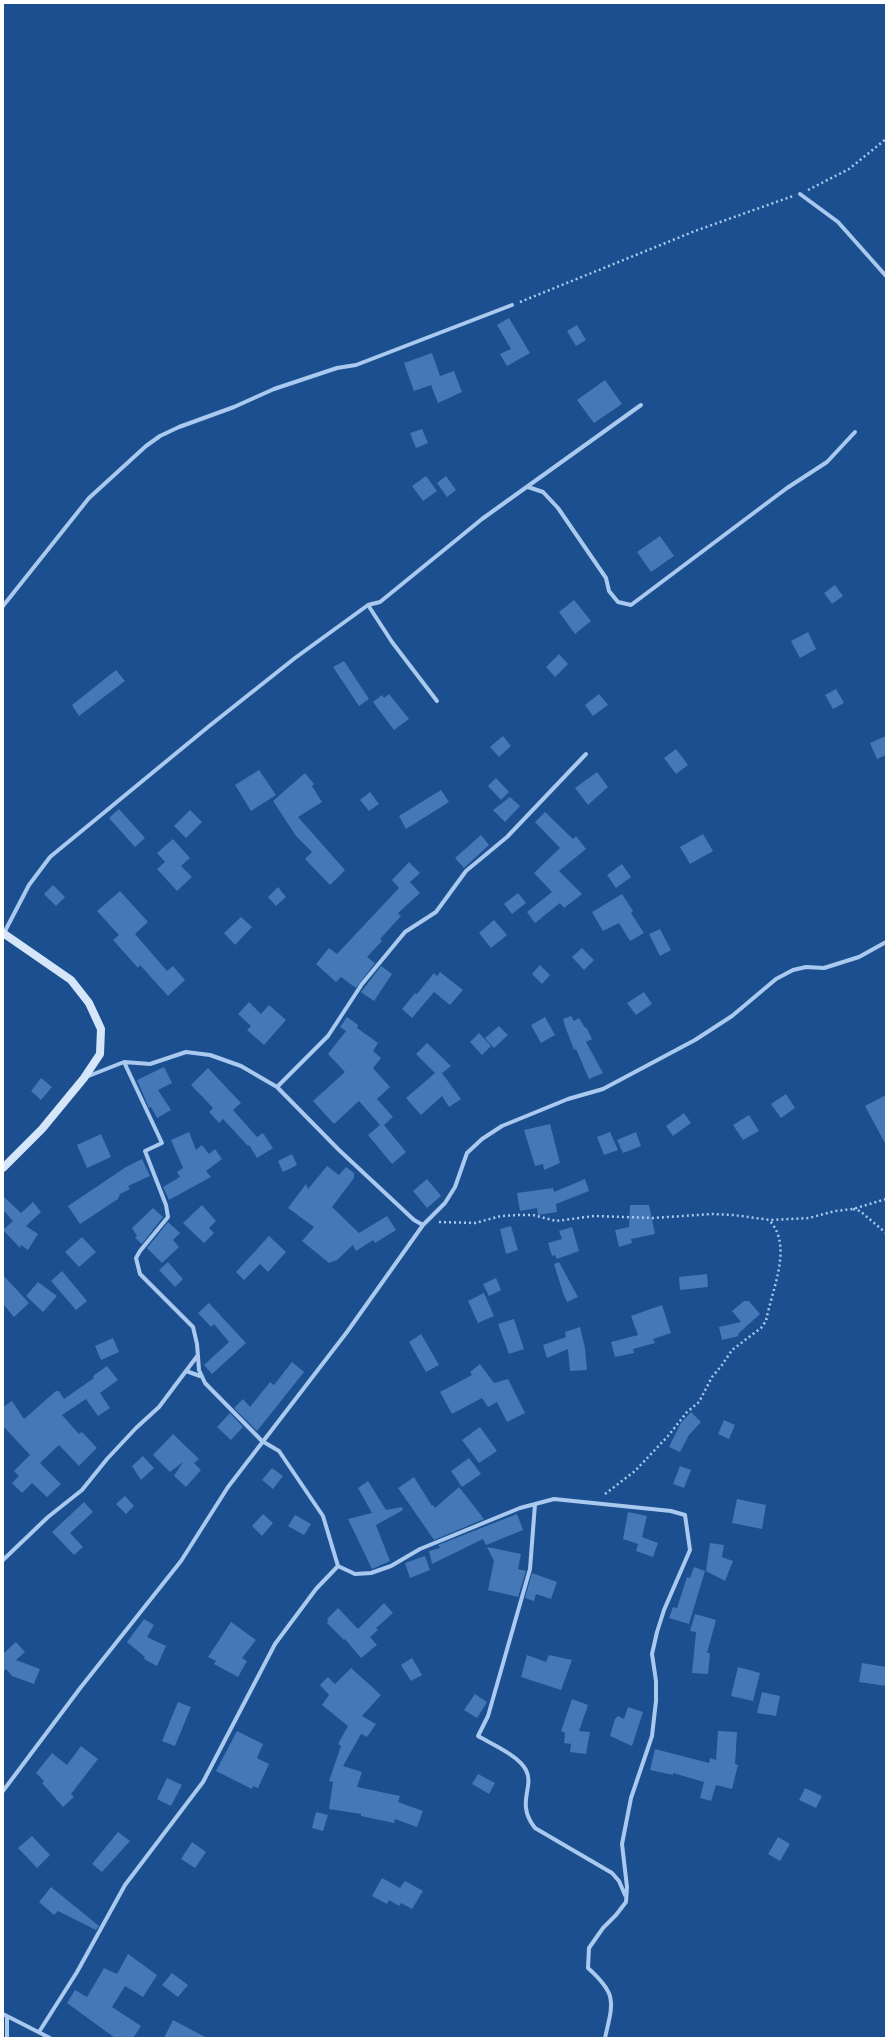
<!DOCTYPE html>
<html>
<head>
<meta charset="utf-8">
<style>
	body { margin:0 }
	#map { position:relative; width:889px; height:2041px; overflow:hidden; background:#1b4f8f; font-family:Ubuntu,sans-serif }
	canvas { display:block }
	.frame { position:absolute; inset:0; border:4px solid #fff; pointer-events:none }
</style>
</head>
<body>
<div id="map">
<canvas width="889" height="2041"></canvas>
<div class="frame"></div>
</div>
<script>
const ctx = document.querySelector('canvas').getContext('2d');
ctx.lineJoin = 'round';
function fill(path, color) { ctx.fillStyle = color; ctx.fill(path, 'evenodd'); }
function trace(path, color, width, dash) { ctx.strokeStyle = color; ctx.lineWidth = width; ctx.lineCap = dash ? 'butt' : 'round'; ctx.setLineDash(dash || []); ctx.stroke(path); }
fill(new Path2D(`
	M509,318L530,353L507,366L500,354L511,349L497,325Z
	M577,325L586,340L576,346L567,331Z
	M432,353L440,376L454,371L462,392L438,403L431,385L414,391L404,363Z
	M605,380L622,404L594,423L577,400Z
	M422,429L428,443L416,448L410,433Z
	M426,476L437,491L423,501L412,486Z
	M446,476L456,490L447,497L437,483Z
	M660,536L674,556L651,572L637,552Z
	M835,585L843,596L832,604L824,593Z
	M574,600L591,621L575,634L559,612Z
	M808,632L816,649L800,658L791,641Z
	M559,654L568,664L555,677L546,667Z
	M344,661L369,699L359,706L333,667Z
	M116,670L125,681L79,716L72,705Z
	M836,689L844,703L833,709L825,695Z
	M389,694L409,719L394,730L373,702L382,695L384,698Z
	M599,694L608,705L593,716L585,705Z
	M503,736L511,746L499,757L490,747Z
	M886,736V755L877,759L870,743Z
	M676,749L688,765L676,774L664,758Z
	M259,770L276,795L251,811L235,785Z
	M597,772L608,787L588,805L575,788Z
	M305,773L314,784L312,786L322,802L298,817L345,870L330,885L305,859L312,852L296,836L273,801Z
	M496,778L509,792L501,800L488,786Z
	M441,790L449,802L406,829L399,816Z
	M370,792L379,804L369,811L360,800Z
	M510,797L520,806L505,822L493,810Z
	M119,809L145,838L135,847L109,818Z
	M190,810L202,822L186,838L174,826Z
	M545,812L573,839L576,836L586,849L559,871L582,894L564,908L560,903L535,923L527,912L552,892L534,873L560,848L535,822Z
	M703,834L713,851L690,864L680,847Z
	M481,835L489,845L464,868L455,858Z
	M173,839L190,858L181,866L192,877L177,891L157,869L165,862L157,853Z
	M409,862L420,873L410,882L420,893L398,913L401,916L380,939L382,941L367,957L375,963L356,988L341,977L336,982L316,964L329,948L337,954L399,888L392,880Z
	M622,864L631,877L616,888L607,875Z
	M53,885L65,897L56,906L44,894Z
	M278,887L286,897L276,906L268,897Z
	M120,891L148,922L135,934L167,971L173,966L185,980L168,996L140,965L138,968L113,940L119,935L97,911Z
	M518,893L526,903L512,914L504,904Z
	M622,894L633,911L631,913L644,933L630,941L619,923L603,931L592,912Z
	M241,917L252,927L235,945L224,933Z
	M494,920L507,935L491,948L479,933Z
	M660,929L671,950L660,956L649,934Z
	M582,948L594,960L584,970L572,957Z
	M540,965L550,975L542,984L532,974Z
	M381,966L392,974L374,1001L361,992Z
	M440,972L463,990L450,1005L434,992L412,1018L402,1009L415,993L417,994L434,973L437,976Z
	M644,992L652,1004L636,1015L627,1003Z
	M249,1002L261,1014L269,1005L286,1020L264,1045L247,1030L251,1026L238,1014Z
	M571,1016L574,1021L579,1018L585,1028L586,1027L592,1039L586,1042L603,1073L589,1079L576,1049L574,1050L565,1026L563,1019Z
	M347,1017L358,1025L357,1028L378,1043L373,1051L381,1058L373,1068L390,1087L377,1099L393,1117L384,1125L406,1152L392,1164L368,1135L380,1125L359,1101L334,1124L313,1101L345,1072L328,1054L346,1031L340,1027Z
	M545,1017L555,1035L541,1043L531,1025Z
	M499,1026L508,1035L494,1048L485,1038Z
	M479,1033L491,1046L482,1055L470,1042Z
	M427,1043L451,1066L442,1073L461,1099L449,1107L442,1096L421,1115L406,1098L435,1073L416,1054Z
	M164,1067L172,1083L158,1090L171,1110L157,1118L151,1107L149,1108L137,1080Z
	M208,1068L241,1103L233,1110L257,1137L263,1133L273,1148L257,1158L249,1145L248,1146L223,1119L219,1123L209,1112L213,1108L191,1085Z
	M41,1078L52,1087L41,1100L31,1091Z
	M786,1094L795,1108L781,1118L771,1104Z
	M886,1095V1145L865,1106Z
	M684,1113L691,1123L673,1136L666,1126Z
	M749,1115L759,1131L743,1140L733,1125Z
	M550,1124L560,1163L544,1170L543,1164L535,1166L524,1130Z
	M189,1132L196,1150L202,1145L209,1154L215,1149L222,1159L206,1171L211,1177L169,1200L163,1187L180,1177L177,1172L183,1168L171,1140Z
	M610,1132L618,1150L604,1155L597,1137Z
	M636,1132L641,1146L623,1153L617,1140Z
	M101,1134L111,1157L87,1168L77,1145Z
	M292,1154L297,1165L283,1172L278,1161Z
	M142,1159L150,1176L128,1186L130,1189L120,1194L118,1199L80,1224L68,1206L126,1167Z
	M327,1166L339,1175L346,1167L354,1173V1178L332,1207L359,1233L387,1216L396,1230L375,1243L373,1240L356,1251L353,1245L337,1260L329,1263L302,1241L314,1227L288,1208L306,1184L308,1189Z
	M427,1179L441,1196L427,1208L413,1191Z
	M585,1179L589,1191L556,1204L557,1212L538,1215L537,1208L520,1211L517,1193L553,1188L554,1192Z
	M3,1196L21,1213L33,1202L41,1212L26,1226L38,1234L28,1250L21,1245L20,1248L3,1230L13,1221L3,1210Z
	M202,1205L216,1221L209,1228L214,1233L204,1243L183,1223Z
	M630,1205H649L655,1234L631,1239L632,1243L619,1247L615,1230L629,1227Z
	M153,1208L163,1217L142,1244L135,1238L137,1236L132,1228Z
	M168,1222L180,1233L173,1240L179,1247L162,1263L147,1248Z
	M511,1226L518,1250L506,1254L500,1229Z
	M572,1227L579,1251L557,1259L555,1255L552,1256L548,1243L562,1239L559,1231Z
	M269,1236L286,1252L268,1272L260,1264L244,1280L236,1272Z
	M82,1237L96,1252L79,1267L65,1252Z
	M168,1262L183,1279L175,1287L159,1270Z
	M559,1262L578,1297L567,1302L563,1293L554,1264Z
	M62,1271L87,1301L76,1310L51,1281Z
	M707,1274L708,1287L680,1290L679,1277Z
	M3,1275L29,1303L14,1317L3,1304Z
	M496,1278L501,1290L489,1296L483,1284Z
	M38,1282L57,1296L43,1312L26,1296Z
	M484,1293L494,1316L478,1323L468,1301Z
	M744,1301H749L760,1314L738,1334L739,1336L722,1340L719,1327L741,1322L732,1311Z
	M209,1303L246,1343L212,1374L204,1365L229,1342L214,1324L211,1327L198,1313Z
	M662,1305L671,1333L653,1339L655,1343L633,1349L634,1353L615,1357L611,1342L638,1335L631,1316Z
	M514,1319L524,1349L509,1354L498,1324Z
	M580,1327L585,1348L587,1370L570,1371L568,1349L547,1358L543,1345L566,1337L565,1332Z
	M421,1334L439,1365L426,1372L409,1342Z
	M113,1338L119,1352L101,1360L95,1346Z
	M292,1362L304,1372L257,1431L234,1408L243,1399L250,1407L270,1382L274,1385Z
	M480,1364L494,1383L508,1379L525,1413L507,1422L497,1402L488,1407L482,1398L452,1414L440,1392L472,1375L470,1372Z
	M107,1366L118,1380L100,1393L110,1408L98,1416L86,1399L62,1415L79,1434L82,1432L97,1448L79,1466L59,1445L40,1463L61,1484L47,1497L32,1483L22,1493L12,1483L19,1476L14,1471L30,1455L3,1426V1407L12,1401L24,1419L56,1391H59L64,1399L94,1378L93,1376Z
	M691,1412L701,1422L689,1435L680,1452L669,1447L681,1423Z
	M230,1413L243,1427L231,1440L217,1427Z
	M724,1420L735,1425L729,1439L718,1434Z
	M480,1427L497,1451L479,1463L462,1440Z
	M173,1434L199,1459L194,1463L201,1470L186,1487L174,1476L183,1462L170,1472L153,1455Z
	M143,1456L154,1468L141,1480L132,1466Z
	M469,1458L481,1474L462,1487L451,1471Z
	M680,1466L691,1470L684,1488L673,1484Z
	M272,1468L283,1476L273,1489L262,1480Z
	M414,1477L432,1506L433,1505L435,1508L459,1487L484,1519L434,1540L398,1488Z
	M368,1481L386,1510L402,1507L403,1510L376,1525L390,1561L372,1569L348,1519L372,1513L358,1488Z
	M125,1496L134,1506L126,1514L116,1504Z
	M737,1499L766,1505L762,1529L732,1523Z
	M84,1502L93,1512L70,1533L83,1547L74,1555L52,1532Z
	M628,1512L647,1516L642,1537L658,1543L653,1557L636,1551L638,1544L623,1539Z
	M263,1514L273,1523L262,1536L252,1526Z
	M517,1514L523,1530L486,1545L483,1539L432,1564L429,1551L440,1548L438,1545Z
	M295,1515L311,1524L304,1535L288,1526Z
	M710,1543L724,1545L722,1557L733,1561L725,1581L706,1571Z
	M487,1547L521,1554L518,1569L526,1571L518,1597L488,1590L494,1561Z
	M425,1556L430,1570L410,1578L405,1563Z
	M694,1567L705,1571L689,1624L669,1618L673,1607L677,1608L687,1577L690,1578Z
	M532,1573L557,1582L551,1599L536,1594L534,1601L525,1598Z
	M384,1603L393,1613L376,1628L378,1630L370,1637L377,1645L361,1658L345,1639L344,1640L327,1623L328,1621L327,1619L338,1608L358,1629Z
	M695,1614L716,1620L707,1653H710L708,1674L692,1673L696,1632L690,1631Z
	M144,1619L154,1625L147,1637L166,1646L157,1666L144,1659L145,1657L127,1642Z
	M231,1622L256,1640L242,1658L247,1661L238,1677L214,1664L216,1661L208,1657Z
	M16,1642L25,1652L16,1660L40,1669L34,1684L12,1676L6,1669L3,1672V1654Z
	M527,1655L546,1662L549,1655L572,1660L561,1690L521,1677Z
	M412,1658L422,1675L411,1681L401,1665Z
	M862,1663L886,1667V1686L859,1682Z
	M738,1667L760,1673L753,1701L731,1696Z
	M351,1668L381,1695L362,1716L376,1724L367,1737L361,1734L343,1766L362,1772L357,1787L400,1796L398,1802L423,1811L417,1827L395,1819L394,1823L361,1816V1814L329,1809L333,1782L329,1781L341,1746L338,1744L348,1726L322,1705L329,1695L320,1685L328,1677L335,1684Z
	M762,1692L780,1696L776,1716L757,1713Z
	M475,1694L487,1702L477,1718L464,1710Z
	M572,1699L588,1705L579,1731L590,1732L586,1754L570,1752L571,1744L564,1743L565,1733L561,1731Z
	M178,1702L191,1707L175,1746L162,1741Z
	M628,1707L643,1712L632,1746L610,1736L615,1719L618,1716L624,1719Z
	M237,1731L263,1744L257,1758L269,1764L258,1788L253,1786L252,1789L216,1771Z
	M718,1731L737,1732L735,1764L738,1765L732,1789L716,1785L711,1801L700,1798L704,1782L673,1773V1775L650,1770L655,1749L709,1763L710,1758L716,1760Z
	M81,1746L98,1759L71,1794L74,1797L63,1807L42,1783L44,1781L36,1773L52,1753L67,1765Z
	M478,1774L495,1783L489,1794L472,1784Z
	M167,1778L182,1785L171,1806L157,1799Z
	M805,1788L822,1796L816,1808L799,1800Z
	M316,1812L328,1815L323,1831L312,1828Z
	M118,1832L130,1841L102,1872L92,1864Z
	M32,1836L50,1855L37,1868L18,1848Z
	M778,1837L790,1844L780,1861L768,1854Z
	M192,1842L206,1852L195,1868L181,1859Z
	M382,1878L400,1888L405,1881L423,1891L412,1909L401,1903L399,1906L389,1900L387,1904L372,1896Z
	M51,1887L99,1926L96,1930L58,1911L54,1915L39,1902Z
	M128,1954L157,1975L143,1997L125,1986L112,2007L141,2026L133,2038H115L67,2003L75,1990L87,1997L104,1968L117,1974Z
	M172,1973L188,1985L178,1997L162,1985Z
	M173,2020L207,2038H164Z`), '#4478b7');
trace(new Path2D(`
	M808,190L849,169L886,139
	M520,302L695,231L793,196
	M853,1209L860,1211L886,1233
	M439,1222L475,1223L501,1216L519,1215H533L556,1221L594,1216L653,1218L712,1214L734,1215L770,1220L809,1218L835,1211L853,1209L886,1199
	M605,1494L635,1471L668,1436L687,1412L699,1402L712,1377L722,1365L732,1350L761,1328L766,1321C772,1289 793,1247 770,1221`), '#a9c9ee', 2.5, [2, 3]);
trace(new Path2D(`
	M800,194L838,222L886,276
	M528,487L543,492L558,508L606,578L609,591L618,602L631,605L787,488L827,462L855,432
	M368,605L392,642L437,701
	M3,606L89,498L146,446L160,436L179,427L234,407L274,389L337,368L356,365L512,305
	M4,933L29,885L50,857L208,727L295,658L368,605L380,602L482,519L641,405
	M124,1062L162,1143L145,1151L166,1205L168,1217L140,1251L136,1258L140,1274L193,1327L197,1344L199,1370L205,1383L262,1441L279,1451L323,1516L338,1566
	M86,1077L124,1062L150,1064L186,1052L210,1055L241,1066L277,1087L339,1150L414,1220L423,1225
	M277,1087L328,1036L362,984L405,932L436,912L466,871L507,837L586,754
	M186,1371L200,1376
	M535,1504L530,1569L488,1716L478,1736C492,1744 519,1756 526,1770C535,1787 515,1803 535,1828L612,1873L619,1881L625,1895
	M3,1560L48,1517L82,1490L107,1459L136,1428L159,1407L198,1355
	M338,1566L355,1574L371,1573L391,1566L420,1549L520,1508L554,1499L671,1511L685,1515L690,1550L664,1610L657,1632L652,1654L656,1681V1701L652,1736L631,1798L622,1844L627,1887L626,1902L616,1915L603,1928L589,1948L588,1968C618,1995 613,2002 605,2038
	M3,1791L81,1687L181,1561L228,1487L347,1332L423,1225L445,1203L455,1187L467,1153L482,1139L502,1126L568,1099L603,1089L695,1040L732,1016L776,979L793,970L806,967L824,968L859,957L886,942
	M3,2014L50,2038
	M39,2032L77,1972L125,1885L203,1782L275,1644L316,1589L338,1566
	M7,2038V2016`), '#a9c9ee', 4);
trace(new Path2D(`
	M3,933L71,980L89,1003L101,1029L100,1054L84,1078L42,1129L3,1168`), '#d6e6fa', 8);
</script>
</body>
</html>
